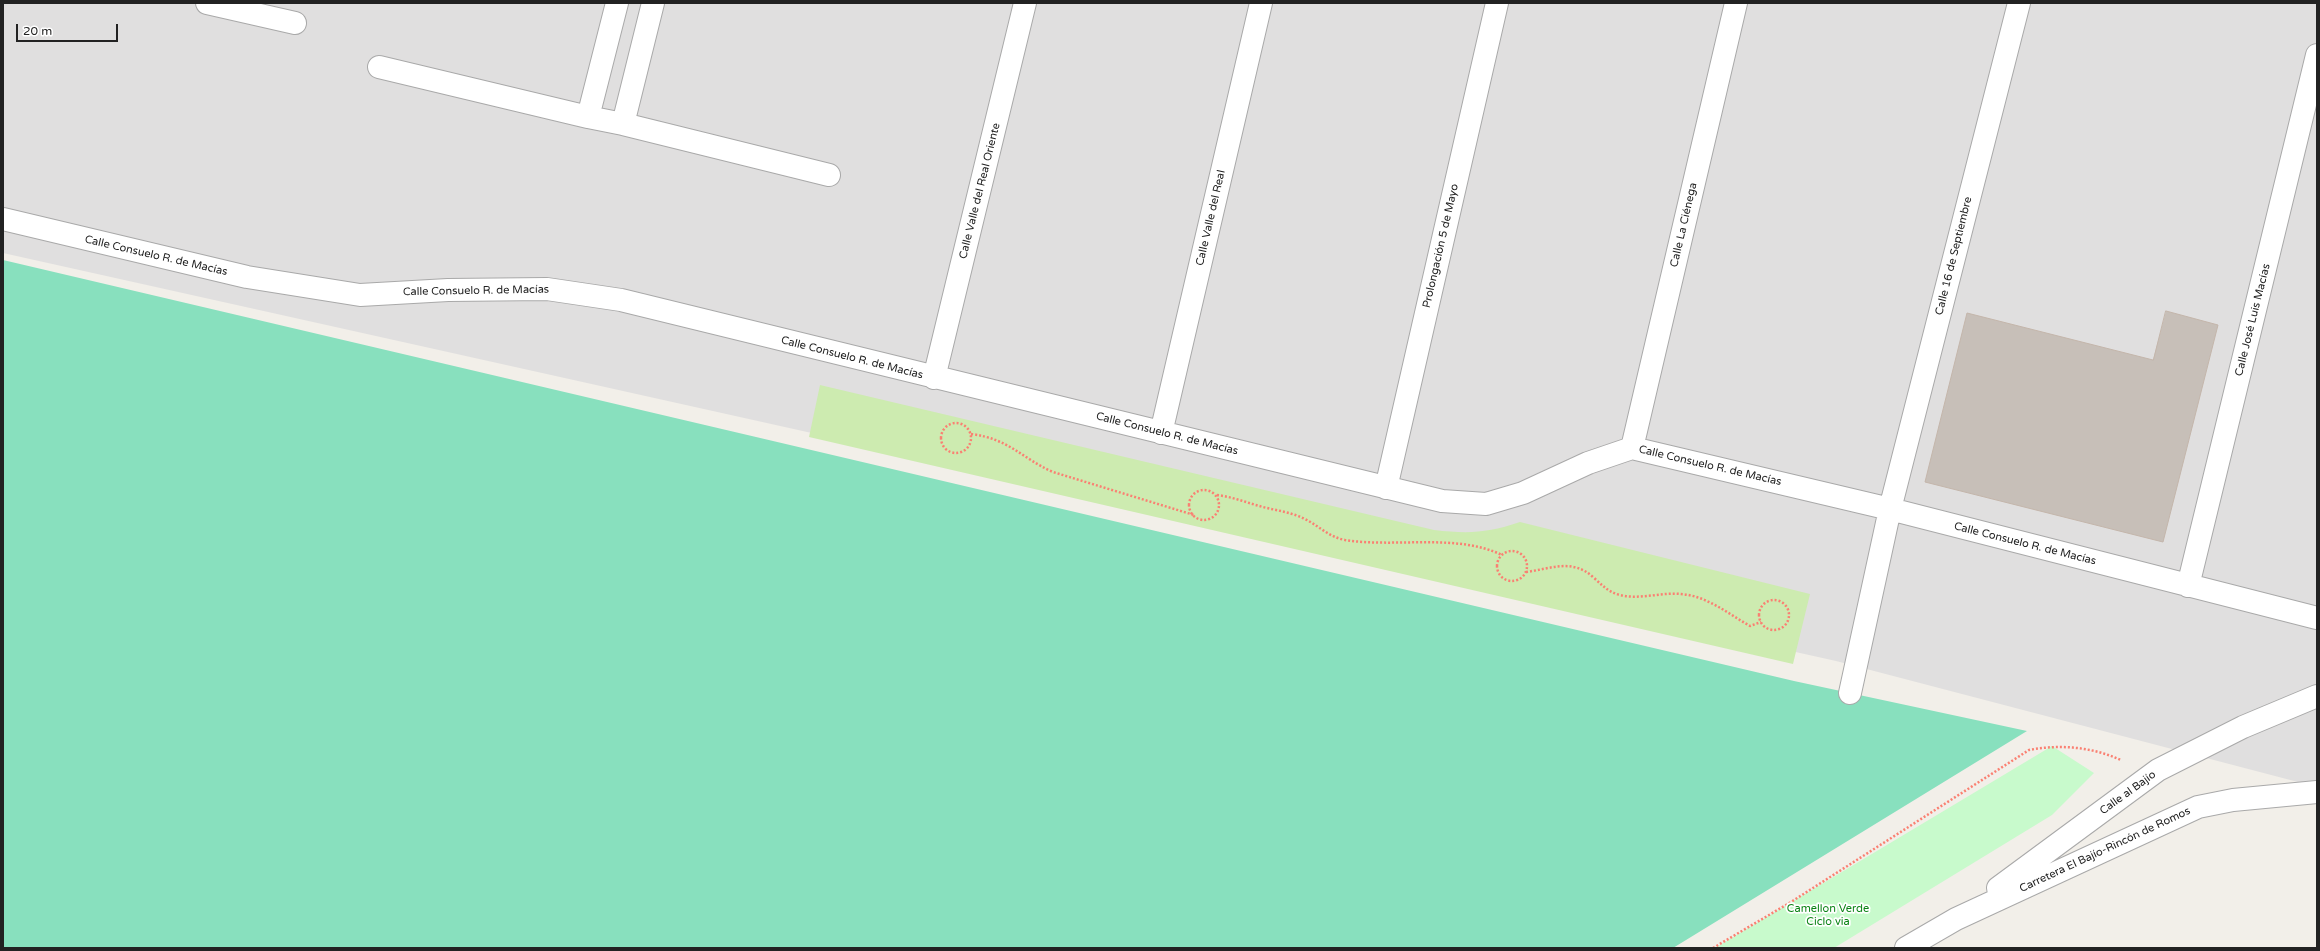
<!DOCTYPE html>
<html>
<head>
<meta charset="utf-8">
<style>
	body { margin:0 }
	#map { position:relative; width:2320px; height:951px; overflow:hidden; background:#f2efe9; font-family:"Varela Round",sans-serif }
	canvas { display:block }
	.frame { position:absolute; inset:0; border:4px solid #222; pointer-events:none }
	.scale { position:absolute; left:16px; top:24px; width:102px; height:18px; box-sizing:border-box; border:2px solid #222; border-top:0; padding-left:5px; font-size:12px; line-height:14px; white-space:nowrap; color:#222; -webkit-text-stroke:3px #fff; paint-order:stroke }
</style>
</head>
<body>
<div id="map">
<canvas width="2320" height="951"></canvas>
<div class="frame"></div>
<div class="scale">20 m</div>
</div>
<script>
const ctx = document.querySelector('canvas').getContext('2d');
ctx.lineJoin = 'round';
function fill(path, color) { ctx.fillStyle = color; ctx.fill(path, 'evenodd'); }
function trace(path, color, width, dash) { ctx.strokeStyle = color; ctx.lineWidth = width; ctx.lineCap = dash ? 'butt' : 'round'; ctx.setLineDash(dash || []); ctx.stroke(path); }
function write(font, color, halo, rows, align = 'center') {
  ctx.font = font + ' "Varela Round",sans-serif'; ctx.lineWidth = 3.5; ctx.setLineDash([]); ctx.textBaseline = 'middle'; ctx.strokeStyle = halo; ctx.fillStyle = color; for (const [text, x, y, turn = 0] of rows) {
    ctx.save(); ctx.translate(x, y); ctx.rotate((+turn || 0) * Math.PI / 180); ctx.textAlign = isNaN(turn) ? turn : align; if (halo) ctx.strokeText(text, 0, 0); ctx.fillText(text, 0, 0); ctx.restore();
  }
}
fill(new Path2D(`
	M3,3H2317V787L1836,661L3,253Z`), '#e0dfdf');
fill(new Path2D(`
	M820,385L1434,530C1469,534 1487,533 1520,522L1810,594L1793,664L809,437Z`), '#cdebb0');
fill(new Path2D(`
	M2052,746L2094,773L2052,815L1834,948H1715Z`), '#c8facc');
fill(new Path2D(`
	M3,260L1794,681L2027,731L1673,948H3Z`), '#88e0be');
const building = new Path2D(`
	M2166,311L2218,325L2163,542L1925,482L1967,313L2153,360Z`);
fill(building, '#c7bfb8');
trace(building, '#c4b6ab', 1);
const minor = new Path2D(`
	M207,3L295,23
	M617,3L588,117L623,124L653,3
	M379,67L588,117
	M623,124L829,175
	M3,219L247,277L360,295L448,290L547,289L621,300L1442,501L1486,504L1523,493L1588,463L1632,448L1890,509L2317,618
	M934,378L1025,3
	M1161,433L1261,3
	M1632,448L1736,3
	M1386,488L1497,3
	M2188,586L2317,55
	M1850,693L1890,509L2019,3
	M1998,888L2158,770L2243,727L2317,696
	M1906,948L1956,919L2198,807L2233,800L2317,792`);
trace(minor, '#a9a9a9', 24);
trace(new Path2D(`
	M941 438a15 15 0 1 1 30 0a15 15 0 1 1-30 0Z
	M971,434C1010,439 1021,458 1053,472L1194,515
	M1189 505a15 15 0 1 1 30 0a15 15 0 1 1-30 0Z
	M1217,495C1234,497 1250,504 1267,508C1280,511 1293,513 1305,519C1319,526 1329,537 1345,540C1396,548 1456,533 1502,555
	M1497 566a15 15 0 1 1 30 0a15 15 0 1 1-30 0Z
	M1526,572C1550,569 1572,558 1593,577C1602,585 1608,592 1620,595C1640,600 1661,592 1681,594C1707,596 1727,613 1750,626L1761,622
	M1759 615a15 15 0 1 1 30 0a15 15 0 1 1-30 0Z
	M1713,948L1791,902L2029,750C2060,744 2092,747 2121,760`), '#fa8072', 2.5, [2, 2]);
trace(minor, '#fff', 22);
write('11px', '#222', '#fff', [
	["Calle Valle del Real Oriente",980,191,-76],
	["Calle Valle del Real",1211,218,-77],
	["Calle La Ciénega",1684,225,-77],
	["Prolongación 5 de Mayo",1441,246,-77],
	["Calle Consuelo R. de Macías",156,256,13],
	["Calle 16 de Septiembre",1954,256,-76],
	["Calle Consuelo R. de Macías",476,291,-1],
	["Calle José Luis Macías",2253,320,-76],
	["Calle Consuelo R. de Macías",852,358,14],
	["Calle Consuelo R. de Macías",1167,434,14],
	["Calle Consuelo R. de Macías",1710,466,13],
	["Calle Consuelo R. de Macías",2025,544,14],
	["Calle al Bajío",2128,793,-36],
	["Carretera El Bajío-Rincón de Romos",2105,850,-25]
]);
write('11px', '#0c8416', '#fff', [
	["Camellon Verde",1828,909],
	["Ciclo via",1828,922]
]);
</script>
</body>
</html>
